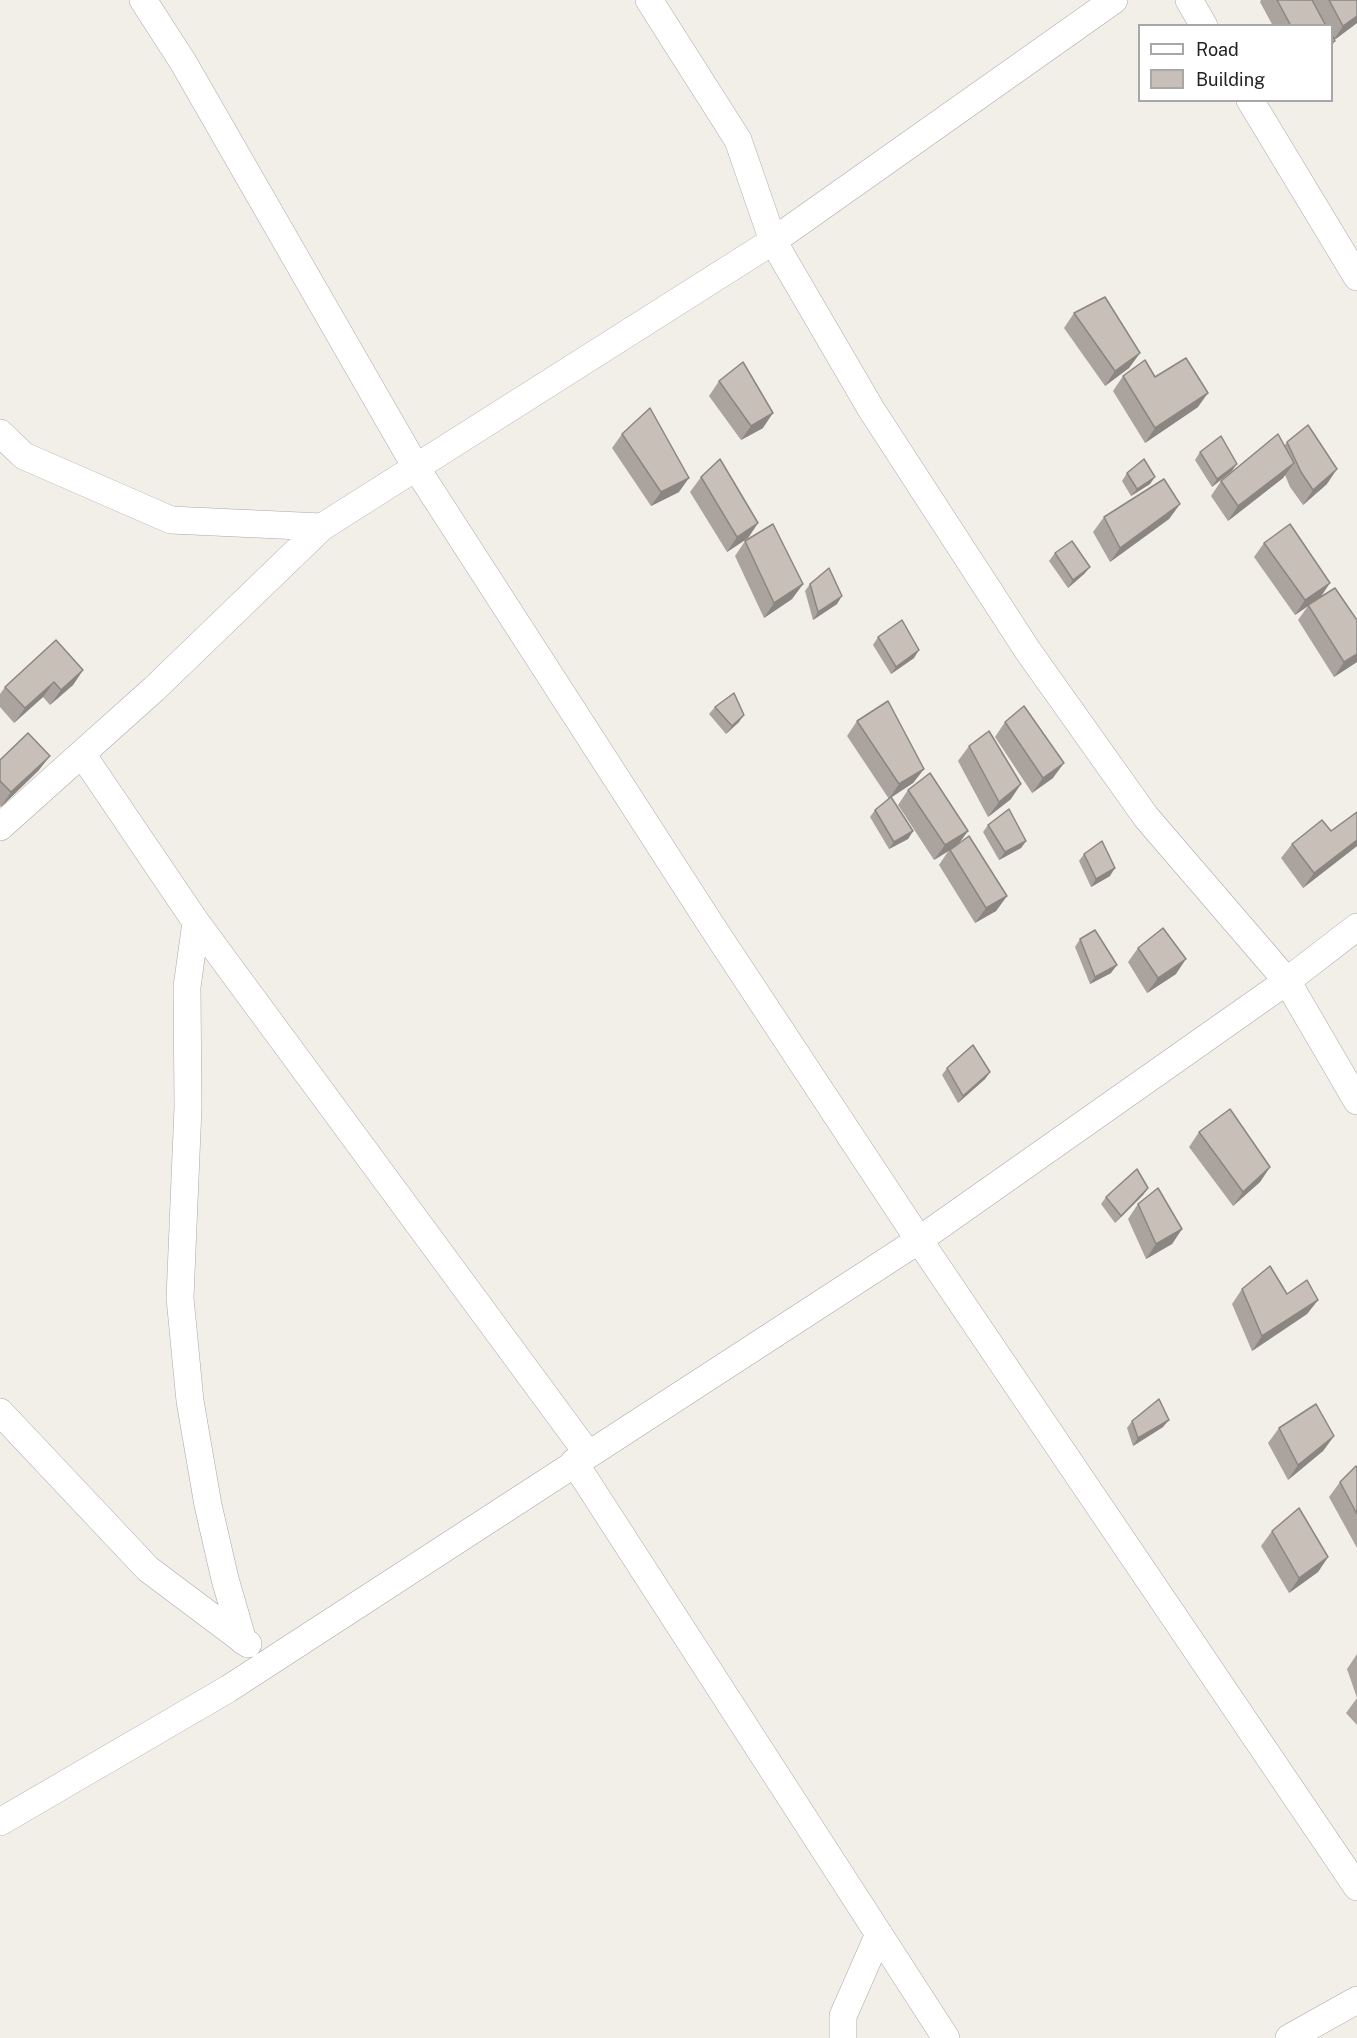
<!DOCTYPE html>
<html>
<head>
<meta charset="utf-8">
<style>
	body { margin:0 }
	#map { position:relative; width:1357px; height:2038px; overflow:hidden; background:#f2efe9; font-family:"Public Sans",sans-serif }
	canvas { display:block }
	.legend { position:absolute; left:1138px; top:24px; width:195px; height:78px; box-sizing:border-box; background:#fff; border:2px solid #a7a7a7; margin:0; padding:8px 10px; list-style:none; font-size:18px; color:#222 }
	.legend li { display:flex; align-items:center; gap:12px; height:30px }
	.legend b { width:30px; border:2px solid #a7a7a7 }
</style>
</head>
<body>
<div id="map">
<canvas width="1357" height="2038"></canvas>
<ul class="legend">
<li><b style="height:8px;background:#fff"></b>Road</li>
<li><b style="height:16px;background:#c7bfb8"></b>Building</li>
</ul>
</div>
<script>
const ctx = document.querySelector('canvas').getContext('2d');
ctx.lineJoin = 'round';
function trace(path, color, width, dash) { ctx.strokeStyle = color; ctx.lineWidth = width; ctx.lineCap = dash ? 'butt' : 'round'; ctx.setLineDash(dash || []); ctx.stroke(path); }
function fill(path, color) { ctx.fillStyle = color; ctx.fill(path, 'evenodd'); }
const minor = new Path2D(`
	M143,0L183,62L417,469L713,928L919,1240L1357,1887
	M649,0L738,140L773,241L871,409L1028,651L1146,817L1287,981L1357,1101
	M1189,0L1204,26
	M1250,100L1357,277
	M0,433L24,456L171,520L322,527
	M82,754L196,922L588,1454
	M0,827L154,689L322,527L773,241L1114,0
	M196,922L187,987L188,1107L180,1298L190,1401L208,1505L225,1579L243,1641
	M0,1412L148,1569L248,1644
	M574,1462L946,2038
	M0,1822L228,1689L919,1240L1287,981L1357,927
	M843,2038V2016L879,1934
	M1289,2038L1357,2000`);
trace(minor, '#a9a9a9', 28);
trace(minor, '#fff', 27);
fill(new Path2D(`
	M1261,0H1357V23L1334,40L1335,41L1332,46V26H1273L1260,2Z
	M1074,313L1140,353L1129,368L1105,386L1064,328Z
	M1123,376L1155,377L1198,407L1145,443L1113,391Z
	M719,381L763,428L741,440L709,396Z
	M622,434L679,492L651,506L612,448Z
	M1287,442L1327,484L1303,505L1290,487L1285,475L1283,478L1228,521L1211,496L1221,481L1284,446Z
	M1200,452L1232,471L1212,487L1195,460Z
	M1127,473L1150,484L1131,496L1122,481Z
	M701,477L758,523L748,538L727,552L690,492Z
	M1180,504L1169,519L1110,562L1093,532L1104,517Z
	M745,541L803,584L792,599L764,618L735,556Z
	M1264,543L1320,598L1357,620V662L1334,677L1298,620L1308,606L1295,615L1254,557Z
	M1055,553L1090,567L1084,574L1068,588L1049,561Z
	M810,584L837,604L813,620L805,591Z
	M878,637L914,658L891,674L873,645Z
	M83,670L73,685L50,705L43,697L14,723L0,707V694L5,687Z
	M715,707L739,722L726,734L709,714Z
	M857,721L924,769L913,783L891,797L913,831L908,839L889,849L870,817L875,810L889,799L847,736Z
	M1005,722L1053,778L1032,793L995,737Z
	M969,746L1011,799L988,817L958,761Z
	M0,760L39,770L1,807L0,806Z
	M908,790L968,831L959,843L1007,896L996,911L975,923L939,865L949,850L934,860L898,805Z
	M988,825L1026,841L1021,848L999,860L983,832Z
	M1331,831L1357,846L1303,888L1281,858L1292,844Z
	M1084,854L1110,876L1091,887L1079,861Z
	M1080,939L1111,973L1090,984L1075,947Z
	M1138,948L1176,974L1147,993L1128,962Z
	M947,1068L990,1072L985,1079L958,1103L942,1075Z
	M1199,1132L1270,1167L1260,1182L1233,1206L1189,1147Z
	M1148,1188L1143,1195L1115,1223L1101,1204L1106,1197Z
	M1138,1204L1182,1229L1172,1244L1146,1259L1128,1219Z
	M1242,1289L1287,1294L1318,1300L1307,1314L1252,1351L1232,1304Z
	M1132,1421L1163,1427L1133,1446L1127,1428Z
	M1279,1428L1334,1436L1323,1451L1288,1480L1268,1443Z
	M1357,1468V1548L1329,1497L1340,1482Z
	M1272,1531L1328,1557L1318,1572L1289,1593L1261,1546Z
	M1357,1654V1725L1346,1713L1357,1698L1347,1669Z`), '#aba49e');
fill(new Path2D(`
	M1357,16V23L1333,41L1343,26Z
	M1140,353L1129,368L1105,386L1115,371Z
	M1208,393L1198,407L1145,443L1155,428Z
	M773,413L763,428L741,440L751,426Z
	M1294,463L1283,478L1228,521L1238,506Z
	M1237,464L1232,471L1212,487L1217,479Z
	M1337,469L1327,484L1303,505L1313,490Z
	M1155,477L1150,484L1131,496L1137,489Z
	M689,478L679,492L651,506L661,492Z
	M1180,504L1169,519L1110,562L1120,548Z
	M758,523L748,538L727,552L737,537Z
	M1090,567L1084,574L1068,588L1073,580Z
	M1330,583L1320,598L1295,615L1305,600Z
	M803,584L792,599L764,618L774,603Z
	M842,596L837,604L813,620L818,612Z
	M919,650L914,658L891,674L896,667Z
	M1357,654V662L1334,677L1344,662Z
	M83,670L73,685L50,705L61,690Z
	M54,682L43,697L14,723L25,708Z
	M744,715L739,722L726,734L732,726Z
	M50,756L39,770L1,807L11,792Z
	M1064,763L1053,778L1032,793L1043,778Z
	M924,769L913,783L889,799L899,784Z
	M1021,784L1011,799L988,817L999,802Z
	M913,831L908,839L889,849L894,842Z
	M968,831L957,846L934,860L945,845Z
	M1357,840V846L1303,888L1314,873Z
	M1026,841L1021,848L999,860L1005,852Z
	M1115,868L1110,876L1091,887L1096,879Z
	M1007,896L996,911L975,923L986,908Z
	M1186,959L1176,974L1147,993L1158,978Z
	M1117,965L1111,973L1090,984L1095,977Z
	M990,1072L985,1079L958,1103L963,1096Z
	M1270,1167L1260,1182L1233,1206L1243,1192Z
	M1148,1188L1143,1195L1115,1223L1121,1216Z
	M1182,1229L1172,1244L1146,1259L1156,1244Z
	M1318,1300L1307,1314L1252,1351L1262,1336Z
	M1169,1420L1163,1427L1133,1446L1138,1438Z
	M1334,1436L1323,1451L1288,1480L1298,1465Z
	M1328,1557L1318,1572L1289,1593L1299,1578Z`), '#8b8681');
const building = new Path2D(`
	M1277,0H1312L1326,26H1291Z
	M1329,0H1357V16L1343,26Z
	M1332,35L1335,41L1332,42Z
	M1105,297L1140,353L1115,371L1074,313Z
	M1186,358L1208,393L1155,428L1123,376L1145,360L1155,377Z
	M743,362L773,413L751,426L719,381Z
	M650,408L689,478L661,492L622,434Z
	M1308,425L1337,469L1313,490L1301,472L1287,442Z
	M1278,434L1294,463L1238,506L1221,481Z
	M1221,436L1237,464L1217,479L1200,452Z
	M720,459L758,523L737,537L701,477Z
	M1144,459L1155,477L1137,489L1127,473Z
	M1164,479L1180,504L1120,548L1104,517Z
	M773,524L803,584L774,603L745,541Z
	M1290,524L1330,583L1305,600L1264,543Z
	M1072,541L1090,567L1073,580L1055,553Z
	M829,568L842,596L818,612L810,584Z
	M1335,588L1357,620V654L1344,662L1308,605Z
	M902,620L919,650L896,667L878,637Z
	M56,640L83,670L61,690L54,682L25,708L5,687Z
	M734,693L744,715L732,726L715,707Z
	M888,701L924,769L899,784L857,721Z
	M1024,706L1064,763L1043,778L1005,722Z
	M989,731L1021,784L999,802L969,746Z
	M28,733L50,756L11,792L0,781V760Z
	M930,773L968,831L945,845L908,790Z
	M891,797L913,831L894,842L875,810Z
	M1009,809L1026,841L1005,852L988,825Z
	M1357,812V840L1314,873L1292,844L1322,820L1331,831Z
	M969,836L1007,896L986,908L950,850Z
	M1102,841L1115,868L1096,879L1084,854Z
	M1163,928L1186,959L1158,978L1138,948Z
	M1095,930L1117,965L1095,977L1080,939Z
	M973,1045L990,1072L963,1096L947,1068Z
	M1230,1109L1270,1167L1243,1192L1199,1132Z
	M1137,1169L1148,1188L1121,1216L1106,1197Z
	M1158,1188L1182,1229L1156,1244L1138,1204Z
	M1270,1266L1287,1294L1307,1280L1318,1300L1262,1336L1242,1289Z
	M1159,1399L1169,1420L1138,1438L1132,1421Z
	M1316,1404L1334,1436L1298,1465L1279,1428Z
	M1356,1466L1357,1468V1514L1340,1482Z
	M1299,1508L1328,1557L1299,1578L1272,1531Z`);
fill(building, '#c7bfb8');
trace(building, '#8b8681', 1.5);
</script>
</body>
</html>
